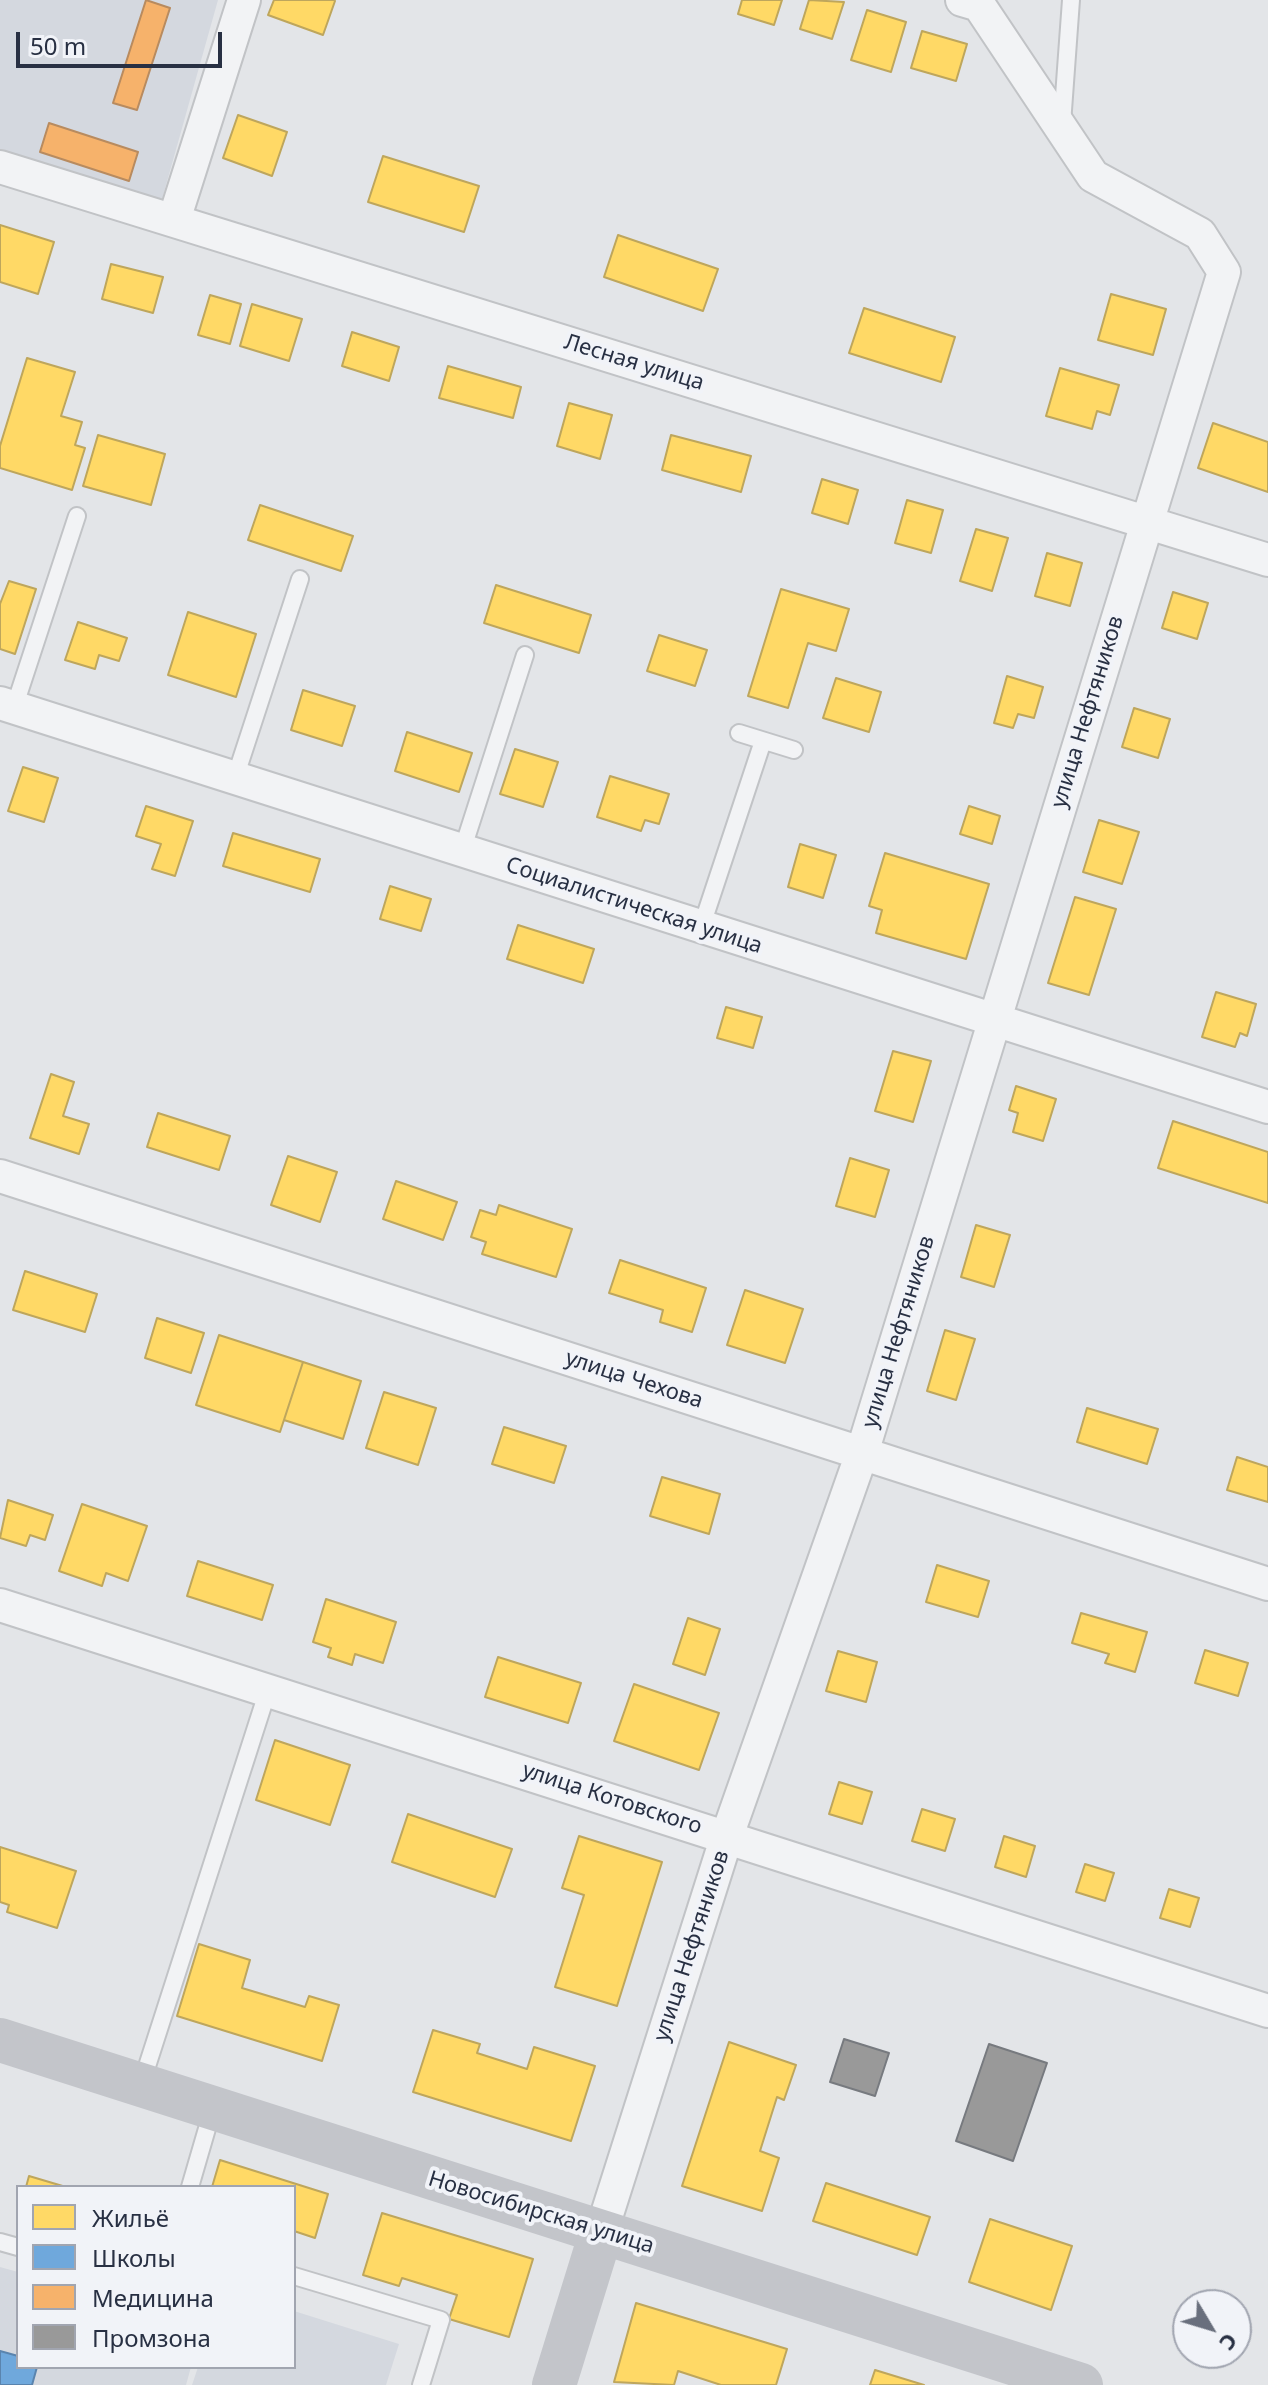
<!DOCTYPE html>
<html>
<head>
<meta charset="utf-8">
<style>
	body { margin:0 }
	#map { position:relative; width:1268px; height:2385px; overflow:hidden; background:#e3e5e8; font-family:"Noto Sans",sans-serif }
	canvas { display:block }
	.legend { position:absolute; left:16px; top:2185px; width:280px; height:184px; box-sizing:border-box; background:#f1f3f8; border:2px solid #a1a5b0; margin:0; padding:10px 14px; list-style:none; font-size:24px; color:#283043 }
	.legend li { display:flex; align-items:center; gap:16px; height:40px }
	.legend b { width:40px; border:2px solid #a1a5b0 }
	.north { position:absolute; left:1172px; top:2289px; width:80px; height:80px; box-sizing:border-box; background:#f1f3f8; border:2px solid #a1a5b0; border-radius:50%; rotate:128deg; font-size:22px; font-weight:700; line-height:32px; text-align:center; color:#283043 }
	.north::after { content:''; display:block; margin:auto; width:28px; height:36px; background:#696f7d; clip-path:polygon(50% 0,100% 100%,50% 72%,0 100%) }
	.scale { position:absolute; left:16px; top:32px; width:206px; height:36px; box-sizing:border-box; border:4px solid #283043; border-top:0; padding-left:10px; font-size:24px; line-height:28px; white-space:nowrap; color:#283043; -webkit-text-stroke:6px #f1f3f8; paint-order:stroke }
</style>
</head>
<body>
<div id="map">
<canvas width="1268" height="2385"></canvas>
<ul class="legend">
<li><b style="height:22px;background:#ffd966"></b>Жильё</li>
<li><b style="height:22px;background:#6fa8dc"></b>Школы</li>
<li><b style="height:22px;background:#f6b26b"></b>Медицина</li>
<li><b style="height:22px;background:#999"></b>Промзона</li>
</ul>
<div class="north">С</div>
<div class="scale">50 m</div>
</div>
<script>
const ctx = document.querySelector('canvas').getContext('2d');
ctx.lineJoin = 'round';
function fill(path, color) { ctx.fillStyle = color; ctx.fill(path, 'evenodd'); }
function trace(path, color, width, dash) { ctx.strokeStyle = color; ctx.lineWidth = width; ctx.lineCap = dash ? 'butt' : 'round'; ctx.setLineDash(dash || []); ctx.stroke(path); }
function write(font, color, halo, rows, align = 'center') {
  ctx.font = font + ' "Noto Sans",sans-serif'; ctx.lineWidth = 8; ctx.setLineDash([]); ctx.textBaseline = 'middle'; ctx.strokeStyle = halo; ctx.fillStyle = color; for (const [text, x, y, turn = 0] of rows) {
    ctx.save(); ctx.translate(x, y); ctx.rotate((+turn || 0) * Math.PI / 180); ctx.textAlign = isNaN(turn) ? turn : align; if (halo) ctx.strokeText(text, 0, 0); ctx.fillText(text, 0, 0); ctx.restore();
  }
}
fill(new Path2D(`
	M0,0H218L159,210L0,161Z
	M0,2267L18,2272V2367H191L186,2385H0Z
	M294,2311L399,2344L386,2385H192L198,2367H294Z`), '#d4d8df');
const homes = new Path2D(`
	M274,0H334L335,1L323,35L268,15Z
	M742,0H782L774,25L738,14Z
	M809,0L844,2L832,39L800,29Z
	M867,10L906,22L891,72L851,60Z
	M922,31L967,44L956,81L911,68Z
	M238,115L287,132L272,176L223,158Z
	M383,156L479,186L464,232L368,202Z
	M0,225L54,242L38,294L0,282Z
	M618,235L718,269L703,311L604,277Z
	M111,264L163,277L153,313L102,299Z
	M1111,294L1166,309L1153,355L1098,340Z
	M210,295L241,304L230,344L198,335Z
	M252,304L302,319L289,361L240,346Z
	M864,308L955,337L941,382L849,353Z
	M352,332L399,347L389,381L342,366Z
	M27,358L75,372L61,416L82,422L75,445L85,448L72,490L0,468V446Z
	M448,366L521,387L513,418L439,398Z
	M1060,368L1119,385L1110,415L1097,411L1092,429L1046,416Z
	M569,403L612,415L600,459L557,446Z
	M1213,423L1268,442V492L1198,468Z
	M98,435L165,454L151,505L83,486Z
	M671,435L751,456L741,492L662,470Z
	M822,479L858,490L848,524L812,513Z
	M907,500L943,510L931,553L895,543Z
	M260,505L353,536L341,571L248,540Z
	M976,529L1008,538L992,591L960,581Z
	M1047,553L1082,563L1070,606L1035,596Z
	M9,581L36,589L15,654L0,649V604Z
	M496,585L591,615L579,653L484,623Z
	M781,589L849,609L836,651L808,643L788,708L748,696Z
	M1173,592L1208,603L1197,639L1162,628Z
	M188,612L256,634L236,697L168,675Z
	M78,622L127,638L119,661L99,655L95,669L65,660Z
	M659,635L707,650L695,686L647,671Z
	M1007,676L1043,687L1034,718L1018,714L1013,728L994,723Z
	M836,678L881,692L869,732L823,718Z
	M303,690L355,706L342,746L291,730Z
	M1134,708L1170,719L1158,758L1122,747Z
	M407,732L472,753L459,792L395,771Z
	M515,749L558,762L543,807L500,794Z
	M23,767L58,778L44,822L8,811Z
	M610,776L669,794L659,824L645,820L641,831L597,817Z
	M146,806L193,821L175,876L152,869L161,844L136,836Z
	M969,806L1000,816L992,844L960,834Z
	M1099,820L1139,832L1122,884L1083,872Z
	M233,833L320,859L310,892L223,866Z
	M800,844L836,855L823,898L788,887Z
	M885,853L989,884L966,959L876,933L882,910L869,906Z
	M390,886L431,899L421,931L380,919Z
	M1075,897L1116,909L1089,995L1048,983Z
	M518,925L594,949L583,983L507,959Z
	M1216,992L1256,1004L1247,1036L1240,1033L1235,1047L1202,1037Z
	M726,1007L762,1017L753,1048L717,1038Z
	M893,1051L931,1061L913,1122L875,1111Z
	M51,1074L74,1082L63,1116L89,1124L79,1154L30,1138Z
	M1016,1086L1056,1099L1043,1141L1013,1132L1018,1113L1009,1110Z
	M158,1113L230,1136L219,1170L147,1147Z
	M1173,1121L1268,1152V1203L1158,1168Z
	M288,1156L337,1172L320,1222L271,1205Z
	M850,1158L889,1170L875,1217L836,1206Z
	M396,1181L457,1202L443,1240L383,1219Z
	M499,1205L572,1229L556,1277L482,1254L486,1242L471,1237L480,1210L496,1215Z
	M976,1225L1010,1235L994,1287L961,1277Z
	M620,1260L706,1288L692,1332L660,1322L663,1310L609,1293Z
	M25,1271L97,1294L85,1332L13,1310Z
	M745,1290L803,1309L785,1363L727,1345Z
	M157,1318L204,1333L191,1373L145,1358Z
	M945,1330L975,1339L956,1400L927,1391Z
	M219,1335L303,1362L280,1432L196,1405Z
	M303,1362L361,1381L343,1439L284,1420Z
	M384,1392L436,1408L418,1465L366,1448Z
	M1087,1408L1158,1429L1147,1464L1077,1442Z
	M504,1427L566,1446L554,1483L492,1464Z
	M1237,1457L1268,1467V1502L1227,1490Z
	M662,1477L720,1494L709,1534L650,1516Z
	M8,1500L53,1515L45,1540L30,1535L26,1546L0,1538Z
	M82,1504L147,1526L128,1581L106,1573L102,1586L59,1571Z
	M198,1561L273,1585L262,1620L187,1596Z
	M937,1565L989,1581L978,1617L926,1602Z
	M326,1599L396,1622L383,1663L355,1654L352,1665L328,1657L331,1648L313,1642Z
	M1081,1613L1147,1632L1135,1672L1105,1663L1109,1654L1072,1643Z
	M688,1618L720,1629L705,1675L673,1664Z
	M1205,1650L1248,1663L1238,1696L1195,1683Z
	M838,1651L877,1662L866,1702L826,1691Z
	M498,1657L581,1683L568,1723L485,1697Z
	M634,1684L719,1713L699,1770L614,1741Z
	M275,1740L350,1765L330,1825L256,1800Z
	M839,1782L872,1792L862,1824L829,1814Z
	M922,1809L955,1819L945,1851L912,1841Z
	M408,1814L512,1849L495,1897L392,1862Z
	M579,1836L662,1862L617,2006L555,1987L584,1895L562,1888Z
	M1004,1836L1035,1846L1026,1877L995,1867Z
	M0,1847L76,1871L57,1928L7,1912L9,1905L0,1902Z
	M1085,1864L1114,1873L1105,1901L1076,1892Z
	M1169,1889L1199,1898L1190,1927L1160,1918Z
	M199,1944L250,1960L242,1988L305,2007L309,1996L339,2005L322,2061L177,2016Z
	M433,2030L480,2044L477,2053L527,2069L534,2047L595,2066L571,2141L413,2092Z
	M729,2042L796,2065L784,2100L777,2097L760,2151L779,2158L762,2211L682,2186Z
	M220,2160L328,2194L315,2238L294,2231V2187H212Z
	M29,2176L66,2187H26Z
	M826,2183L930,2217L917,2255L813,2221Z
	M382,2213L533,2259L509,2337L449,2319L457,2295L402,2278L399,2286L363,2275Z
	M990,2219L1072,2246L1051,2310L969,2282Z
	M636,2303L787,2349L776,2385H721L678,2371L674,2385L614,2382Z
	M875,2370L924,2385H870Z`);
fill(homes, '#ffd966');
trace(homes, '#bea65c', 2);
const schools = new Path2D(`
	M0,2351L18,2356V2367H37L32,2385H0Z`);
fill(schools, '#6fa8dc');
trace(schools, '#5a84ae', 2);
const health = new Path2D(`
	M146,0L170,8L137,110L113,103Z
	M49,123L138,152L129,181L40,152Z`);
fill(health, '#f6b26b');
trace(health, '#b88b5f', 2);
const industry = new Path2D(`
	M844,2039L889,2053L875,2096L830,2082Z
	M989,2044L1047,2063L1013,2161L956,2141Z`);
fill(industry, '#999');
trace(industry, '#777a7f', 2);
const lane = new Path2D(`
	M1062,124L1071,0
	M14,708L77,516
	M739,733L794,750
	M235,778L300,579
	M462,851L525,655
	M701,928L763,741
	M141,2085L268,1690
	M190,2187L213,2108
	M0,2242L18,2247
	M294,2276L441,2320L421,2385`);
const street = new Path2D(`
	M0,167L1268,560
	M174,220L244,0
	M0,703L1268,1107
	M0,1176L1268,1584
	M0,1605L1268,2011
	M601,2233L727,1836L862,1453L1224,272L1200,234L1093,176L979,5L962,0`);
trace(lane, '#c1c3c6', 20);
trace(street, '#c1c3c6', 36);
trace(lane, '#f2f3f5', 16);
trace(street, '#f2f3f5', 32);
trace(new Path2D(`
	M0,2040L1081,2385
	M554,2385L601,2233`), '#c3c5ca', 44);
write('22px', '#283043', '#f1f3f8', [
	["Лесная улица",634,363,17],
	["улица Нефтяников",1088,712,-73],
	["Социалистическая улица",634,906,18],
	["улица Нефтяников",899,1332,-73],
	["улица Чехова",634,1380,18],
	["улица Котовского",612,1799,18],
	["улица Нефтяников",692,1946,-72],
	["Новосибирская улица",541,2213,17]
]);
</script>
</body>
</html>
